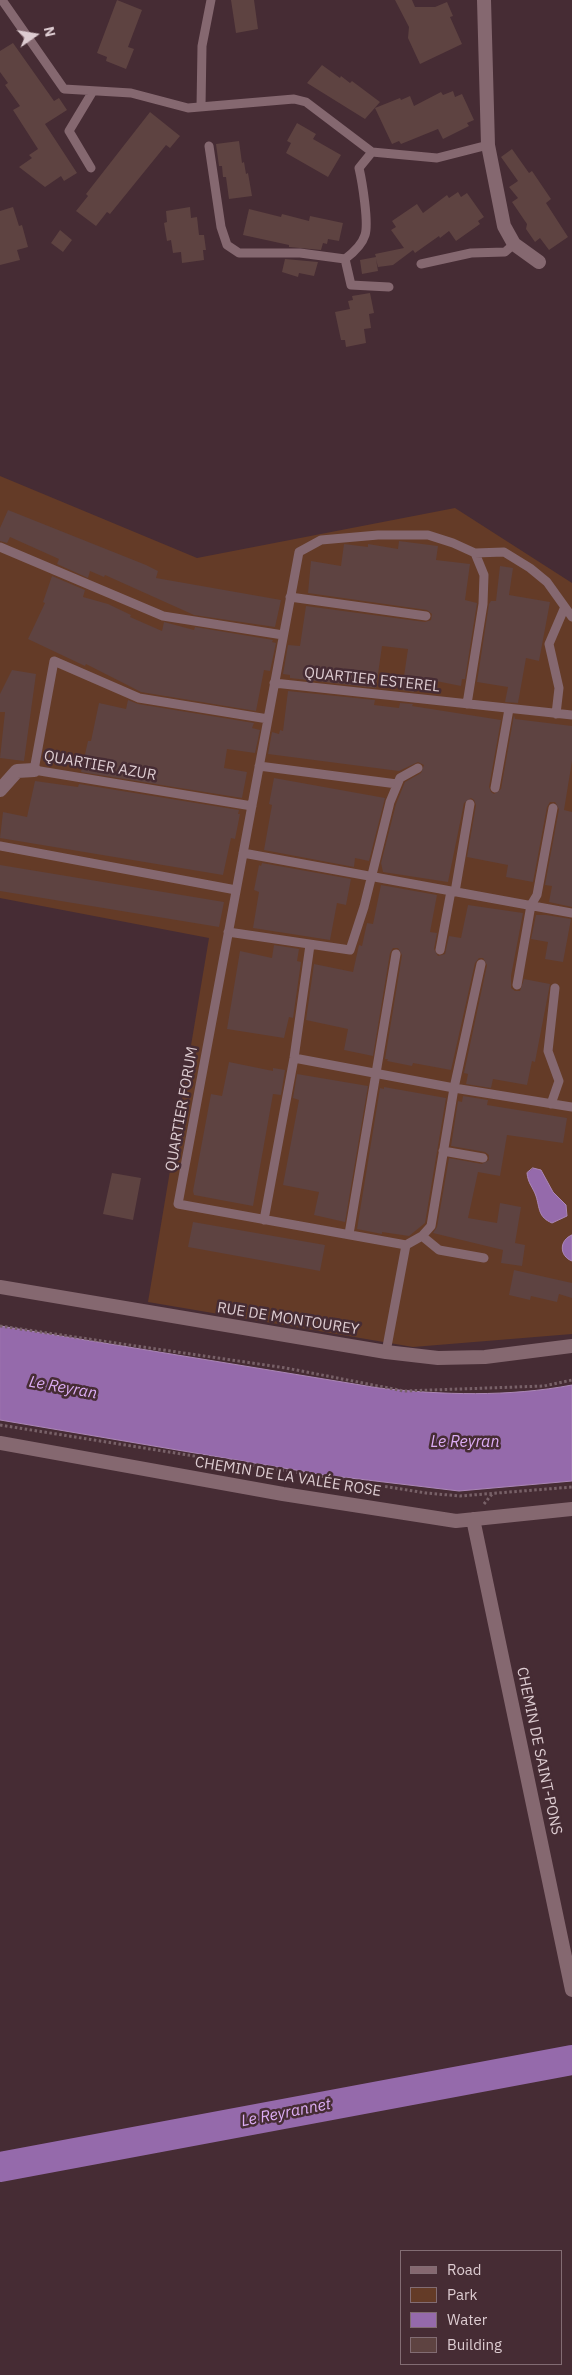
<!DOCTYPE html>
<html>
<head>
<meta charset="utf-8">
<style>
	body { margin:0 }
	#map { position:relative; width:572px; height:2375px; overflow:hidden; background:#462c34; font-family:"IBM Plex Sans",sans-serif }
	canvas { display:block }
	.legend { position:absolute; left:400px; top:2250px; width:162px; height:115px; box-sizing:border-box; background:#462c34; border:1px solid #826c73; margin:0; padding:6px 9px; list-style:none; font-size:15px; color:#ddccd1 }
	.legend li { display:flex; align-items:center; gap:10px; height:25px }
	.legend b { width:25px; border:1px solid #826c73 }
	.north { position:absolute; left:10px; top:10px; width:50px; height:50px; -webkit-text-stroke:4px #462c34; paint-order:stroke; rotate:77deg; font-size:14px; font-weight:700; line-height:20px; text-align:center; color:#ddccd1 }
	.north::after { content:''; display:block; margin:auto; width:18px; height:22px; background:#ddccd1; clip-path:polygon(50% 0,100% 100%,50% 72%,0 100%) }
</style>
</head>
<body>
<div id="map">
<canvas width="572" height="2375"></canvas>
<ul class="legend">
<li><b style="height:6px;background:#856870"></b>Road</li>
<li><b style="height:14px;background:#643b27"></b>Park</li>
<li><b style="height:14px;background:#956aab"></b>Water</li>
<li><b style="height:14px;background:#5e4341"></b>Building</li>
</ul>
<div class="north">N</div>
</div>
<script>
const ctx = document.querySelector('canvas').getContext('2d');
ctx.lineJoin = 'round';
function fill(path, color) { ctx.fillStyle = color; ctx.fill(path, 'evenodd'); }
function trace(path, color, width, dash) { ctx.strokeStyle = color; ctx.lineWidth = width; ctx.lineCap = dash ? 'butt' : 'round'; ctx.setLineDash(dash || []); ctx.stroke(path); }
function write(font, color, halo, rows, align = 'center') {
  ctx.font = font + ' "IBM Plex Sans",sans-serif'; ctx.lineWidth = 5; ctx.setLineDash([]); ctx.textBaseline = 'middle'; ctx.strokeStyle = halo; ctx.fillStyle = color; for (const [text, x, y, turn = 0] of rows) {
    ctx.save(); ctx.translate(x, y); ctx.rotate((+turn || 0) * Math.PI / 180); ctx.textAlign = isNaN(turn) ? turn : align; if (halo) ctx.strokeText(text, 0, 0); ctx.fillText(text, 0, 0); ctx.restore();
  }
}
fill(new Path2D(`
	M0,476L197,558L455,508L572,583V1334L413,1347L148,1302L209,938L0,898Z`), '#643b27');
const water = new Path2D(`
	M533,1168L541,1170L553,1192L566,1205L567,1216L552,1223C538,1217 540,1209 536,1196C533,1187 528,1184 527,1173Z
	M572,1235V1261C559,1256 559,1240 572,1235Z
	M0,1326L379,1388C442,1395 509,1397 572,1385V1481L459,1491L325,1475L0,1420Z`);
fill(water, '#956aab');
trace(water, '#ab87b6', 1);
trace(new Path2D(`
	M0,2167L572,2060`), '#956aab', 30);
fill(new Path2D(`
	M117,0L142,10L128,47L134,49L126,69L106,61L107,57L97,53Z
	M231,0H254L258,29L236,33Z
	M395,0H412L415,7H435L447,2L453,16L450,17L462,44L420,64L408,38L409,27Z
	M13,43L54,101L59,98L67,110L45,124L77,173L64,181L61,176L45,187L19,167L32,158L29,155L38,149L13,110L20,106L5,85L8,83L0,72V51Z
	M322,65L340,78L341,76L350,83L352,81L380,102L365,119L307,83Z
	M453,91L455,97L462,94L474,120L467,123L469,126L443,139L438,129L401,144L399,141L392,144L375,108L400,98L401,100L410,96L414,106L441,92L443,95Z
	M150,112L180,136L170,148L166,145L110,214L107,212L96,226L76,211L88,196L86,194Z
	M297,123L316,134L313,139L341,155L328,177L286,153L291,143L287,141Z
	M239,141L242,163L244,162L246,174L248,173L252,196L229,199L226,177H223L222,166H219L216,144Z
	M512,149L529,173L532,171L551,199L546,203L568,237L549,250L540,238L535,242L526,229L527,224L512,202L518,198L509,187L518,181L501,157Z
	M458,192L461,197L467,193L484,217L478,221L480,224L456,241L449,231L440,238L439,236L415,253L413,250L393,265L378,267L376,259L378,271L362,274L360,260L376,257L375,254L404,248L391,230L396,227L392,221L417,204L423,213L447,195L449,198Z
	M13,207L19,226L22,225L28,247L17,250L20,260L0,265V211Z
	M190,207L191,218L197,217L199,235H204L206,250H203L204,260L182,263L181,252L173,253L171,240L167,241L164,223L167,222L166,211Z
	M249,209L281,217L282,214L309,221L310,216L343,223L339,241L328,239L327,244L323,243L321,250L289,247V245L243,235Z
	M60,230L72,240L63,252L51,243Z
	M285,259L318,262L314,276L299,273L298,277L282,272Z
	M370,293L374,313L369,314L371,328L364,329L366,343L346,347L345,340H341L335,312L350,309L348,301L353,300L352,296Z
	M8,510L146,565L158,571L156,578L281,600L275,627L194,615L105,575L104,577L90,571L88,578L57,564L59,559L10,537L7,543L0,541V528Z
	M399,541L438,546L436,560L470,564L465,600L477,603L465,679H462L461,686L416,677L414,692L402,690L408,649L382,646L376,688L290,678V675L283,674L288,645L300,646L306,606L425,622L431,620L432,614L427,610L308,593L311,561L341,566L344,544L368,547V544L398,549Z
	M500,566L513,568L509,595L550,602L539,661L526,658L518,703L505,702L508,687L477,682L489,604L491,601H496Z
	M52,576L85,590L83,597L108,604L131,615L130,617L162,631L164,622L194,630L195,627L273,640L272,642L276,643L270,671L264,670L256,711L141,692L86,664L85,666L28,639L45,603L43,602Z
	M12,670L36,674L24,761L0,758L5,712H0V694Z
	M288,691L375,700L374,705L399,708L400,703L413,704L412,706L501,720L489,787L491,792L494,794L501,789L514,715L515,719L572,726V761L564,810L572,812V907L549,902L552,886L545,885L559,809L555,802H550L547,807L533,882L506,877L508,865L467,857L476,805L474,800L471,798L464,803L448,882L383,872L381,863L396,804L405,782L421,773L424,765L418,762L399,771L268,754L272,732L279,734L280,730L283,731Z
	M128,700L138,704L254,723L252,728L260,730L255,753L227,749L224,768L247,772L242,798L81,772L88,741H91L99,703L126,709Z
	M274,778L385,798L369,861L355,858L354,867L264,850L272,805L269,804Z
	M35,781L78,787L79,784L239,810L238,814H240L235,839L231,838L223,875L0,838L3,812L27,817Z
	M262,863L351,879L346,905L337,903L330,940L253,928L259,892L254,890L259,865L261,866Z
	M0,865L224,902L219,927L0,891Z
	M381,885L437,895L430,932L437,933L434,949L438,956L445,954L449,936L461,938L468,905L523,913L511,976V988L515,991H520L524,979L550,984L535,1062L532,1061L527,1085L493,1079L491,1088L466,1084L468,1074L464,1073L487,965L483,958H479L475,963L451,1070L413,1063L412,1066L387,1061L388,1059H385L402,955L398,948H393L390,953L373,1056L344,1050L348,1029L306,1020L314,964L353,972L359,945L362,946L367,923L373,924Z
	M536,915H546L571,919L563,962L545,959L548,942L531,939Z
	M274,945L299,949L297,961L301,962L293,1018L289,1017L284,1038L227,1029L240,951L272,958Z
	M229,1062L273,1071V1068L285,1070L281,1095L273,1094L253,1206L194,1195L193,1191L211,1094L222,1096Z
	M297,1074L368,1086L345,1222L314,1215L319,1192L283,1185L299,1100L293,1098Z
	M384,1087L446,1098L425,1223L409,1236L382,1232V1234L357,1229L380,1088L384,1089Z
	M463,1096L488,1100L487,1105L567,1118L563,1143L507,1135L500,1176L478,1172L468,1218L497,1223L500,1203L521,1207L515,1243L525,1245L522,1266L501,1263L503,1250L433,1233L437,1227L449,1158L482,1164L489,1160V1155L485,1152L451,1146L458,1101L462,1102Z
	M112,1173L141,1178L133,1220L103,1214Z
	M193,1222L325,1245L320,1271L188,1247Z
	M514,1270L572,1283V1298L559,1294L557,1302L531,1296L530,1300L509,1295Z`), '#5e4341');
trace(new Path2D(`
	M0,1326L286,1368L404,1391L544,1386L572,1380
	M0,1425L426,1493L460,1496L572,1487
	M484,1504L492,1494`), '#786168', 3, [2.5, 2.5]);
trace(new Path2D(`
	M2,0L64,89L131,93L188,108L294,99L306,102L372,152L437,158L488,145
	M201,107L202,46L211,0
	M209,146L221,227L227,245L239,253H300L345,259L351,285L389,287
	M91,168L69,131L93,91
	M345,259C353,253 362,245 365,235C369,223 362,181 359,168L372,152
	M421,264L471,253L505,252L514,244
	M0,547L163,616L283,635
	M290,597L426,616
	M274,683L572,715
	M467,704L483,604L484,575L475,553
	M556,714L559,688L549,644L564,609
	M259,766L397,784
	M495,788L509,709
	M252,806L34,770L54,661L139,698L268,719
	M0,846L236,890
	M243,853L572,913
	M455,892L470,804
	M228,932L350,950L364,907L390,802L400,778L418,768
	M440,950L451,891
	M481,964L454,1088L431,1226L422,1236L406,1245L178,1204L299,552L321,540L378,535H428L453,543L475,553L504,552L530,568L547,582L572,617
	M517,985L531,905L537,895L553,808
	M294,1058L454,1088L572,1107
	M551,1104L559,1081L548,1051L555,988
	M443,1151L483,1158
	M264,1220L294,1058L310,945
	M349,1234L396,954
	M422,1236L439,1250L484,1258
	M386,1352L406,1245`), '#856870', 9);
trace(new Path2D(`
	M484,0L488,145L504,226L514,244L539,262
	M0,790L17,771L34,770
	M0,1287L386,1352L438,1358L485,1357L572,1346
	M0,1443L283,1494L456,1521L572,1509
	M473,1519L572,1990`), '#856870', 14);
write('15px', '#ddccd1', '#462c34', [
	["QUARTIER ESTEREL",372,680,6],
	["QUARTIER AZUR",100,766,10],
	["QUARTIER FORUM",182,1109,-80],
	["RUE DE MONTOUREY",288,1319,9],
	["CHEMIN DE LA VALÉE ROSE",288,1477,9],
	["CHEMIN DE SAINT-PONS",539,1751,78]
]);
write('italic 16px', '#dcadf4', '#462c34', [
	["Le Reyran",63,1388,10],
	["Le Reyran",465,1442],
	["Le Reyrannet",286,2113,-11]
]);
</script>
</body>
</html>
